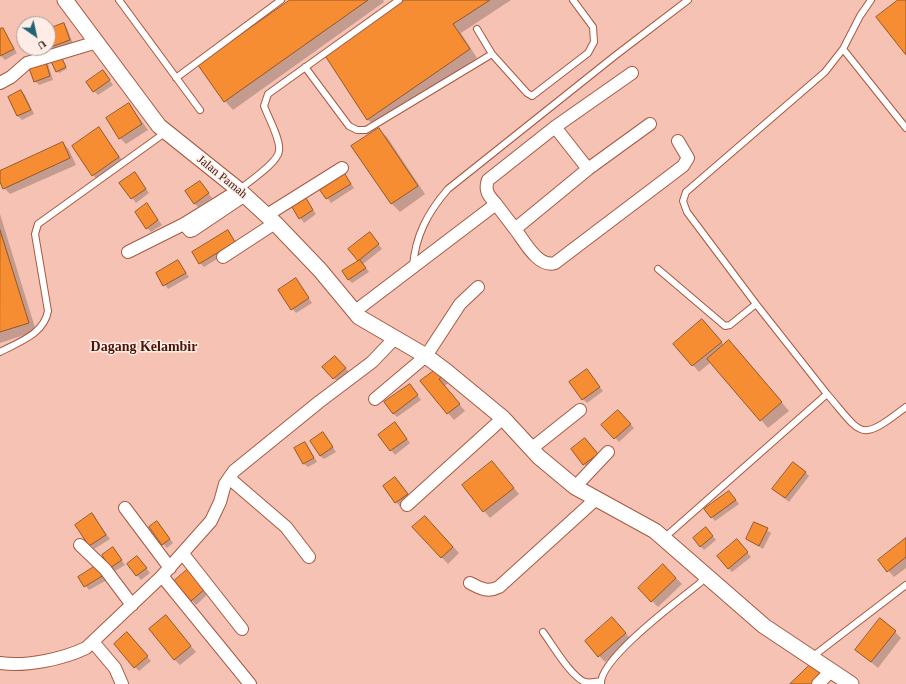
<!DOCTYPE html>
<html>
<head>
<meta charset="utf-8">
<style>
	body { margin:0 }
	#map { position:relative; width:906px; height:684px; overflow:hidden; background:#f6c2b3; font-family:"Times New Roman",serif }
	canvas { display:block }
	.north { position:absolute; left:16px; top:16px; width:40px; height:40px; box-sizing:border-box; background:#feece7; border:1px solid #b09892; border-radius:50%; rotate:146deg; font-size:11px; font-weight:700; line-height:16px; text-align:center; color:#3a1b12 }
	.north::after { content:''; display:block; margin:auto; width:14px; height:18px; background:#1e6474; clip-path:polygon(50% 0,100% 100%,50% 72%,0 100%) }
</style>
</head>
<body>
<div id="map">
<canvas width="906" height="684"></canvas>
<div class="north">U</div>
</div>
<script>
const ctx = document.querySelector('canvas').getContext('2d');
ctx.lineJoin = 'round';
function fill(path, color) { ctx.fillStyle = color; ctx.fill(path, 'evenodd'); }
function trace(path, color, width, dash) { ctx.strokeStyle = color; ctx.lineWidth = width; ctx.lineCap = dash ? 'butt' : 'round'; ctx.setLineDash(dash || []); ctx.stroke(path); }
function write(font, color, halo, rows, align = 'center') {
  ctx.font = font + ' "Times New Roman",serif'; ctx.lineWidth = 3; ctx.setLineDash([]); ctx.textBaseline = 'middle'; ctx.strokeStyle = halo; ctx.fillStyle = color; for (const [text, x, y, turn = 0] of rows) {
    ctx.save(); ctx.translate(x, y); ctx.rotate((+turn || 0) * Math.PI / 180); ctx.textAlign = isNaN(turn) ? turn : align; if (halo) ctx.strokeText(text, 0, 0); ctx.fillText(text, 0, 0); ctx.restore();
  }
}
fill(new Path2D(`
	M292,0H383L384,2L233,110L225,101Z
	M407,0H511L461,33L477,58L376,127L367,119Z
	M63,24L67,28L73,44L50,52L46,48H48V30Z
	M2,29L17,53L5,60L0,55V30Z
	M61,57L67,69L59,73L57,71Z
	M44,61L48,64L53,80L39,85L35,81Z
	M103,71L113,85L98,95L94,91Z
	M21,91L25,95L34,114L22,120L18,116L9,97Z
	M129,104L148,130L126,144L120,138Z
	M99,129L125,164L99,181L93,175Z
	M378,129L387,137L425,194L400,212L391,203Z
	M63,143L69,150L76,165L10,194L4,188L0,179V172Z
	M343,172L354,188L331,203L319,186Z
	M135,174L149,193L136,203L121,183Z
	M200,182L212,198L198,207L194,203Z
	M306,200L316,214L304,223L293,208Z
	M147,205L162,225L151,232L147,228Z
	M0,214L36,331L0,343Z
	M228,231L238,246L204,267L200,263Z
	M373,237L382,249L363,264L369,272L352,283L348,279L360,261L350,249Z
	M178,261L189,277L168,289L157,273Z
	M299,284L312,303L296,313L279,291Z
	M702,320L724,345L737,349L789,411L768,428L711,362L699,372L674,344Z
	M339,361L349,372L338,382L334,378Z
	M437,369L449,383L444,386L465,411L454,420L421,382Z
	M587,371L603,391L587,403L583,399Z
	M413,389L421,400L397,417L393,413Z
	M618,411L634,428L619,442L603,425Z
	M399,427L410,443L395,455L379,435Z
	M326,437L336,452L324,459L320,456Z
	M585,439L601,459L588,469L572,449Z
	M305,443L314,456L303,462Z
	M315,458L317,462L308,467L304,464Z
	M492,462L519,494L490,518L463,485Z
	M805,472L809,476L789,502L778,493Z
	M399,482L411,498L400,507L384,487Z
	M733,496L739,504L715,521L712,517Z
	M92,514L110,539L94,549L76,525Z
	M431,523L459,553L448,564L413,527Z
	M755,523L771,533L763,549L747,539Z
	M161,527L173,543L167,548L163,544Z
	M710,533L716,540L704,550L700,546Z
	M906,539V568L894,577L879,560Z
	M740,544L751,557L732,572L728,568Z
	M113,548L125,565L115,571L111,567Z
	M141,561L150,573L141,580L128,564Z
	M663,565L682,584L658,607L639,588Z
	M97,566L107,580L89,590L79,577Z
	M188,570L209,593L196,605L175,581Z
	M172,623L196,652L180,665L174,659Z
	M618,625L631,639L605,662L586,642Z
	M895,632L901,638L878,668L856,650Z
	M131,638L151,661L139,671L135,667Z`), '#0003');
const building = new Path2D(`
	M290,0H368L224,102L198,65Z
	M405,0H490L453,24L470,49L367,120L324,54Z
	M898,0H906V55L876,17Z
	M64,23L70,40L48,48V29Z
	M3,28L14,49L0,56V29Z
	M60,54L66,67L56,72L50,59Z
	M45,59L50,76L34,82L28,65Z
	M103,70L110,80L93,92L86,82Z
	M21,90L31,110L17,116L8,97Z
	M129,103L142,124L119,139L106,118Z
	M99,127L119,157L92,176L72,146Z
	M379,128L418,186L391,204L351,146Z
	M63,142L70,158L3,189L0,182V171Z
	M343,171L351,184L326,199L317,186Z
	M135,172L146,189L131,199L119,183Z
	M200,181L209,193L194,204L185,191Z
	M306,198L313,210L299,219L292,207Z
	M147,203L158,220L146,229L135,212Z
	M0,230L29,323L0,332Z
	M228,230L235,242L199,264L192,252Z
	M370,232L379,244L358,261L348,249Z
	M178,260L186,273L163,286L156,273Z
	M360,260L366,268L348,280L342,271Z
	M296,278L309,298L291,310L278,290Z
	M702,319L722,342L692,366L673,344Z
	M729,340L782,402L760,421L707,359Z
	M335,356L346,368L333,379L322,367Z
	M438,368L443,376L439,379L460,404L447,414L420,381Z
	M587,369L600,387L582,400L569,382Z
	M410,384L418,395L393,414L384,402Z
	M618,410L631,424L614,439L601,425Z
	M395,422L407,439L390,451L378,435Z
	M323,432L333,447L320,456L310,441Z
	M585,438L598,454L583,465L571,449Z
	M305,442L314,458L303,464L294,448Z
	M492,461L514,488L483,512L462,485Z
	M793,462L806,472L785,498L772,489Z
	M395,477L408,494L395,503L383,486Z
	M729,491L736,500L711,518L704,509Z
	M92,513L106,535L89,546L75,525Z
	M425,516L453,547L441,558L412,527Z
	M157,521L170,539L162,545L149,527Z
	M754,522L768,528L759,546L746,539Z
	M706,527L713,536L700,547L693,538Z
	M906,538V557L887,572L878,560Z
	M737,539L748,552L728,569L717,556Z
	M113,547L122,560L110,568L102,555Z
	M137,556L147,568L136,576L127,564Z
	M663,564L676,578L651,602L638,588Z
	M97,565L104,575L84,587L78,577Z
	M188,569L206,588L191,601L174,581Z
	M166,615L191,646L174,660L149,629Z
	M612,617L626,633L598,657L585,641Z
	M880,618L896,631L871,662L855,650Z
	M127,632L148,656L134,668L114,644Z
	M813,662L824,674L813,684H790Z`);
fill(building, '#f68d33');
trace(building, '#955723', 1);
const service = new Path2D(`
	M119,0L200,110
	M477,29L492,54L527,93L532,96L588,53L594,42L593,27L573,0
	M843,49L906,128
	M305,67L349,126L357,130H366L492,54
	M176,78L281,0
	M239,190C248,182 278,163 279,151C281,140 268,117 264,106L268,94L399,0
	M413,267C415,236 428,212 448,189L616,55L688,0
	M658,269L725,326L730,325L756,304
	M0,352C19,342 44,334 48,311L35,234L38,224L166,132
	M827,394C863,436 859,443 906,407
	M664,538L827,394L756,304L687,212L683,201L686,192L825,72L843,49L860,16L871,0
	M543,632C552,644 571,677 585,682C590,683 596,682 601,681
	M812,657L906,585
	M601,684C599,659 679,600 700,583L706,576`);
const minor = new Path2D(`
	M0,83L11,77L27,63L97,42
	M555,127L588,169
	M496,204C489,196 484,191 488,180L555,127L632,73
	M267,215L342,168
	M184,224L190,231L193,230L242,197
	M515,229C525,242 538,268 555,263L683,166L688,158L678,141
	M128,252L184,224L239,190
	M223,257L275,223
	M354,312L496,204L515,229L588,169L650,124
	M375,399L426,356L460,304L478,287
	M531,449L580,410
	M229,478L286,527L309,557
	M575,487L608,452
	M407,505L503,418
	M125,508L170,568
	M80,545L105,569L132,605
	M183,554L242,629
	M162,576L250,684
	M470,583C480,588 487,593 499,587L596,499
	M93,642L115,668L122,684
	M0,663C26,667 63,659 86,648L162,576L211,521L220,502L225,484L234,471L319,402L372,362L394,339
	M818,684L831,671`);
const tertiary = new Path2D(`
	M65,0L159,126L239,190L275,223L320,270L359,317L426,356L446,371L503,418L539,457L575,487L655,531L764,626L851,684`);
trace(service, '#a65a44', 8);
trace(minor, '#a65a44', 14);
trace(tertiary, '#a65a44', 17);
trace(service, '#fff', 6);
trace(minor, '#fff', 12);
trace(tertiary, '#fff', 15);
write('12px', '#3a1b12', '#feece7', [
	["Jalan Pamah",222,177,39]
]);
write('bold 14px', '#4a1506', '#feece7', [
	["Dagang Kelambir",144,347]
]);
</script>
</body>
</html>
